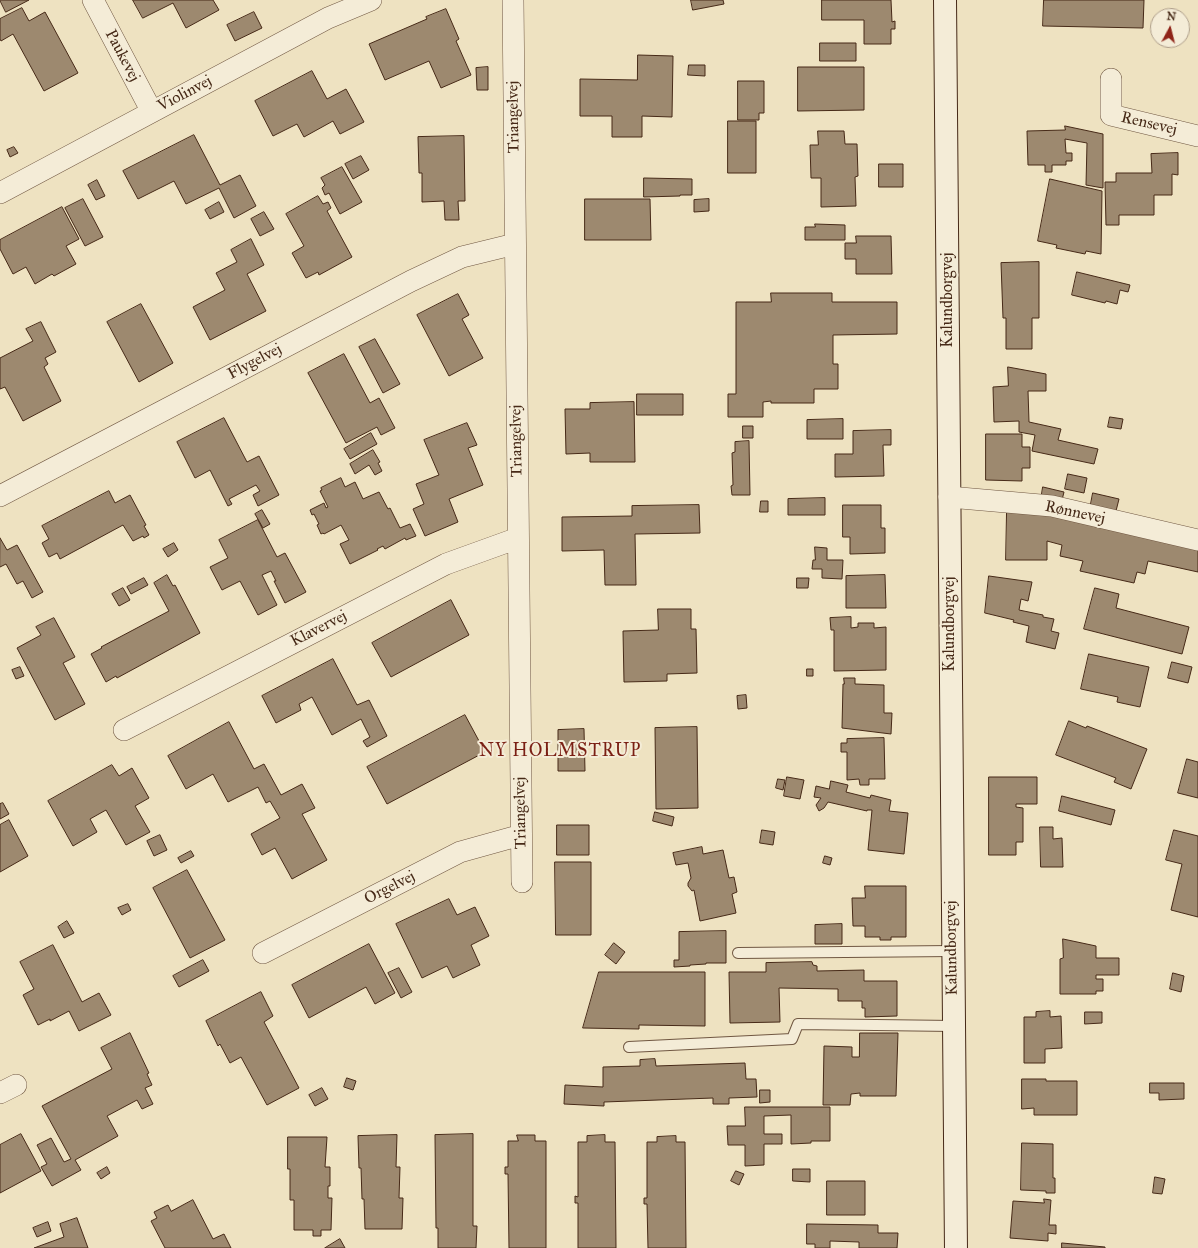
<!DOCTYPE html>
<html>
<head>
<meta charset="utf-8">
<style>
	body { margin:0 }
	#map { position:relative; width:1198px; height:1248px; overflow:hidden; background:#eee2c1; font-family:"IM FELL Great Primer",serif }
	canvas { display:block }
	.north { position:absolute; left:1150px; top:8px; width:40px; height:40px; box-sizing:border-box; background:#f4ecd7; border:1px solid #ae9e8a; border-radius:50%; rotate:7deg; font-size:11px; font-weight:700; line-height:16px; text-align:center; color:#462917 }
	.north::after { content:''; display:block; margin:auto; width:14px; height:18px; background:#8f2418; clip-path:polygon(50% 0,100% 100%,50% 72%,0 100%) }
</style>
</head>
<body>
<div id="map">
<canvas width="1198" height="1248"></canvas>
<div class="north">N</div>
</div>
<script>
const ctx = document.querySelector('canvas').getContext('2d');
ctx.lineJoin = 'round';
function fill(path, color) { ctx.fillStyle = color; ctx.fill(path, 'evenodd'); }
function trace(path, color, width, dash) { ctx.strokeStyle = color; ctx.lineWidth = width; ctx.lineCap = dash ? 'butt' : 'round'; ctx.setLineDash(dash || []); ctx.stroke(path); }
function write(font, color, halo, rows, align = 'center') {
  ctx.font = font + ' "IM FELL Great Primer",serif'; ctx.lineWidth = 4; ctx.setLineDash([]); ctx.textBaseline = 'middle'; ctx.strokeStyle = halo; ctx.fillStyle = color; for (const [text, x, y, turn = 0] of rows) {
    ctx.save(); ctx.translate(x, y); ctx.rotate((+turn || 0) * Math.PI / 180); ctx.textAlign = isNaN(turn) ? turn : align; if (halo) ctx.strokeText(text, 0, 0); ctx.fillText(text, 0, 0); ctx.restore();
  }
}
const building = new Path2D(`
	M0,0H29L6,12Z
	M133,0H213L219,10L186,28L173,3L143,18Z
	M691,0H723L724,4L693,10Z
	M822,0H891L892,22L895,21V29H891V44H864V20H822Z
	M1044,0H1144L1143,28L1043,26Z
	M22,8L29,21L45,12L78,73L44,91L13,34L1,41L0,39V19Z
	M446,9L459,39L456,41L471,75L441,88L429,61L385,80L369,44L427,19L426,17Z
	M254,12L262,28L235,41L227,25Z
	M820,43H856V61H820Z
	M638,55L673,56L672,117L642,116V137H612V116H580V79L637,80Z
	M689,65H705V76L688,75Z
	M488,67V90H477L476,68Z
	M798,67H864V110L798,111Z
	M312,71L327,99L346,89L364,122L340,134L333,121L304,137L297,124L273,136L255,101Z
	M738,81H764V113H759V120H738Z
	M728,121H756V173H728Z
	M1065,126L1103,134V188L1086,185L1087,143L1065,139L1066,153H1072V161H1066V165H1052V172H1045V165H1028L1027,131L1065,130Z
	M818,131H844L845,144H857L858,176L855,177L856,206L821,207V178H811L810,145H818Z
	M194,135L220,185L240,175L256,206L234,218L219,188L186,204L174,181L138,199L123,171Z
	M464,136L465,201H458L459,220H445L444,201L422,202V173H419L418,137Z
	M14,147L18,153L10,157L7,150Z
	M1178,153V175L1172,174V195H1154V215H1119V225H1106L1105,182H1116V173H1152L1151,154Z
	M361,156L369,170L353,179L345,164Z
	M879,164H903V187H879Z
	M342,167L362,202L340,214L329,193L325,195L322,188L325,185L321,178Z
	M644,178L692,179V195H680V196L644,197Z
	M1050,179L1102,191L1101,254L1086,251L1085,254L1056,248L1057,245L1038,241Z
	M97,180L105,196L96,200L88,185Z
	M318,196L323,204L328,202L331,208L327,211L352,257L319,275L318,272L306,278L292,253L304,246L286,214Z
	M83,199L103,237L85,246L65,208Z
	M585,199H650L651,240H585Z
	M709,199V211L694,212V200Z
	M219,202L224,212L210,219L205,210Z
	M62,207L79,239L66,246L76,264L54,276L52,274L35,284L26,267L13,274L0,249V240Z
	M264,212L274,229L260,236L251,219Z
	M815,224L845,225V240H805V227H815Z
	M856,236H891L892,274H856V259H845V243H856Z
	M251,239L264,265L247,274L266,311L210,340L193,307L225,290L216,273L237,262L231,250Z
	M1039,262V318H1032V349H1006V318H1003L1001,263Z
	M1077,272L1130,285L1128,292L1120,290L1117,304L1106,301L1105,303L1072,295Z
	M771,293H832V302H897V334L833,335V364H838V389H814V403H771V401L763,402V417H728V394H736V302H771Z
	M458,294L469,315L462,319L483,358L449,376L417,315Z
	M141,304L173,363L139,382L107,322Z
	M41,322L56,352L45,358L48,364L44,367L61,401L23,421L5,387L0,389V358L33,341L26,329Z
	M375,339L400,384L383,393L359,347Z
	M344,354L370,403L379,398L395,428L381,435L377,427L346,443L308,373Z
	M1008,367L1046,374V391H1028L1029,422L1061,429L1058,440L1098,449L1094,464L1032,451L1035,435L1019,432V421L994,422L993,387L1008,386Z
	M637,394H683V415H637Z
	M634,402L635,462H590V453L566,454L565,409H590V403Z
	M1110,417L1123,419L1121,429L1108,427Z
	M224,418L247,462L259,456L279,495L258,506L253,495L260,491L256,485L229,499L232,504L228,506L210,470L195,478L177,442Z
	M843,419V439H807V420Z
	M467,423L477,445L468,448L483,485L449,499L458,522L425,536L413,509L424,504L416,484L439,475L424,440Z
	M743,426H753V438H743Z
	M891,430V445H883L884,476L835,477V454H853V431Z
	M371,433L377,444L350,459L344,449Z
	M986,434H1022V447H1030V468H1022V481L986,480Z
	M749,441L750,495H732L731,486L733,485L732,453L735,452V442Z
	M373,450L380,462L378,463L382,471L375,475L369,465L355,474L350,464Z
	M1068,474L1087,478L1084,493L1065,489Z
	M341,478L345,487L355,482L363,499L379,492L388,509L390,508L400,528L410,524L416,536L406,540L405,538L385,549L383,546L377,549L378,550L350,564L340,544L349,540L341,525L324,534L323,533L321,534L317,525L319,524L314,514L312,515L310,510L324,503L326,508L328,507L320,491L322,490L321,488Z
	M1043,487L1064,492L1061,504L1041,500Z
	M109,491L115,503L130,495L146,525L144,526L149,535L144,538L143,536L133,541L123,525L60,559L57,553L49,557L42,543L49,539L42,526Z
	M1093,493L1119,499L1115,515L1090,509Z
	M825,498V515H788V499Z
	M761,501H768V512H760Z
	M699,505L700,533L635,534L636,585H605L604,550L562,551V517L632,516V506Z
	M843,505H881V528H885V553L850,554V537H843Z
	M262,510L270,524L263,528L255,514Z
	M1007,510L1048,511L1198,547V572L1148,561L1145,574L1137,572L1134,583L1080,571L1083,561L1060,556L1062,545L1047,541V560H1006Z
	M258,520L277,557L285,553L306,592L285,603L274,581H276L271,571L262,575L277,605L258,615L240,581L222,590L210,567L228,558L219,540Z
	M0,538L7,550L17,545L43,592L32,598L23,581L17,584L6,564L0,567Z
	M174,543L178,550L168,557L163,549Z
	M815,547L827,548V560H843L842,579L822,578V569H812L813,560H815Z
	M167,575L173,586L175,585L200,633L117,678L116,676L106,682L91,654L102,648L101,647L169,611L154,583Z
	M885,575L886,608H846V576Z
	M989,576L1032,582L1028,601L1021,599L1019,610L1043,615V617L1054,619L1051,631L1059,633L1055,649L1026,642L1029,626L1013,622L1014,620L985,613Z
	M144,578L148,585L131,594L127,587Z
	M797,578H809L808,588H797Z
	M123,588L130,600L119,606L112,594Z
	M1095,588L1119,594L1116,608L1189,627L1182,654L1084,629Z
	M451,600L469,635L391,677L372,643Z
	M658,609H691V629H696L697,673L667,674V681L624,682L623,631L658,630Z
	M851,617V628L858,627V623H874V628L886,627V670L834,671V630H831L830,618Z
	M54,618L75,657L63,663L85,704L55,720L17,648L41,635L36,627Z
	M1089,654L1149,667L1140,707L1117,702L1118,697L1081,689Z
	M333,659L357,705L369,700L387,736L367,747L363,741L370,737L361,719L332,735L312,697L299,704L301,710L276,723L262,696Z
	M1172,662L1192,667L1188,683L1168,678Z
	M20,667L24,676L16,679L12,670Z
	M807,669H813V676H807Z
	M844,678H855V684L884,685V713H892L891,734L842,728L843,684H844Z
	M746,695L747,708L738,709L737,696Z
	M465,715L485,752L387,804L367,767Z
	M1069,721L1086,728L1087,726L1147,749L1131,789L1114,782L1116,778L1056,755Z
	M229,722L254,769L264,764L281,795L302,784L315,808L302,814L327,860L292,879L275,848L262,855L251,834L280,818L270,801L266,803L258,787L228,802L213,774L186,789L168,756Z
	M697,727L698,808L656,809L655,728Z
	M584,729L585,771H558V730Z
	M884,738L885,779H869V785H860L859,779L847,780V752H841V743H847V739Z
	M1187,759L1198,762V798L1178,793Z
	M112,765L119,776L132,768L149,798L135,806L150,832L126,845L106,810L90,819L97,832L73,846L48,801Z
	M787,777L804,780L800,799L784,796Z
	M989,777H1037V804H1016V807L1023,808V842H1016V855H989Z
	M778,779L785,780L783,790L776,788Z
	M831,781L848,785L846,792L870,798L871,795L891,800L889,811L908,813L904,854L868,850L872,810H867V811L828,802L824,808L819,811L816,805L821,798L814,797L816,786L829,789Z
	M1062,796L1115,810L1111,825L1059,811Z
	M3,803L9,814L0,819V804Z
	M655,812L674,817L672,826L653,821Z
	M9,820L28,856L0,872V825Z
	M557,825H589V855H557Z
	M1040,827H1053V839L1062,838L1063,867H1041Z
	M762,830L775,832L773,845L760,843Z
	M1174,830L1198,836V917L1171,910L1182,864L1166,860Z
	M160,835L167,850L154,856L147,841Z
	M702,847L703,854L723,850L729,878L734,877L737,892L732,894L736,913L700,921L694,890L692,891L688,886V883L691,878L688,863L676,865L673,853Z
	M191,851L194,856L181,863L178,858Z
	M825,856L832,858L830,865L823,863Z
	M555,862H591V935H556Z
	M187,870L225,940L190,958L153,888Z
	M865,886H906V937H891V940H880V937H865V926H853L852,898H865Z
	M449,899L457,915L475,907L489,936L471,945L480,965L453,978L447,966L422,978L396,924Z
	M128,904L131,910L122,915L118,908Z
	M67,921L74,933L64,938L58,927Z
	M842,924V944H815V925Z
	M726,931V963H706V964L690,965V966L674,967V960H679V932Z
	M1063,939L1096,946V958H1119V975H1096V979H1103V991H1096V994H1060V959L1063,958Z
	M614,943L625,952L616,964L605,955Z
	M369,944L395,993L375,1004L366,987L309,1018L292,985Z
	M53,945L82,1002L99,993L111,1015L79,1031L69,1011L50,1021V1019L38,1025L23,995L34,989L20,962Z
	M203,960L209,971L179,987L173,976Z
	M812,962L813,965L817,966V971L864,970V981H897V1016L865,1017V1008H862V1001H838V989L779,988L780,1022L730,1023L729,972H766V963Z
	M399,968L412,992L401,998L388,973Z
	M599,972H705V1026L639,1025V1029L583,1028Z
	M1173,973L1184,976L1181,992L1170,989Z
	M261,992L273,1016L264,1022L299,1088L267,1105L241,1057L230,1063L220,1044L218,1046L206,1021Z
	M1050,1011V1017L1061,1016L1062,1048L1045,1049V1063H1024V1017H1036V1012Z
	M1085,1012H1102V1023L1085,1024Z
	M130,1033L149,1073L147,1074L152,1085L145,1088L153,1104L142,1109L137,1100L107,1116L118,1136L75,1160L81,1170L52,1186L41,1167L47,1164L37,1145L51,1138L64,1162L71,1159L42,1106L112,1069L101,1048Z
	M860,1033H898L896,1096H860V1093L851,1094L850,1105H823L824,1046L852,1047V1057H859Z
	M655,1059L656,1066L745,1063L746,1079H756L757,1097L729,1098V1104H713V1098L604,1102V1106L564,1104L565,1085L603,1087V1067L640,1066V1060Z
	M347,1078L356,1081L353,1090L344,1087Z
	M1022,1079H1046V1081H1077V1115H1034V1108L1022,1109Z
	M1150,1083H1184V1099L1159,1100V1093H1150Z
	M322,1088L328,1099L315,1106L309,1095Z
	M760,1090H770V1102L760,1103Z
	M745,1107H830V1141H811V1143L791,1144V1115L764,1116V1134H782V1144H764V1165L745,1166V1145H728L727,1126H745Z
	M21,1134L41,1171L0,1193V1145Z
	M473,1134V1226H477L476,1248H438V1228H436L435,1135Z
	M397,1135L396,1167H400L399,1198H403L402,1229H365L364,1199H362L361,1168H359L358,1136Z
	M517,1135H535V1141H546V1248H509L508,1174H505V1167H508V1141H518Z
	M605,1135V1142H615L616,1248H578V1203H575V1196L578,1197V1142H587V1136Z
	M676,1136V1142H685L686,1248H648L647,1204H644V1198H647V1142H657V1137Z
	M288,1137H327L325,1167H330V1186H328V1198H332L331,1230H321V1236H313V1230H294V1200H290V1169H288Z
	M1022,1143L1053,1144V1178H1055V1193H1046V1191L1021,1190Z
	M107,1167L110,1173L101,1179L97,1173Z
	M793,1169H810V1182L793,1181Z
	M736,1171L744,1174L739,1185L731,1181Z
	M1155,1177L1165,1179L1162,1194L1153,1193Z
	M827,1181H865V1215H827Z
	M1044,1199L1051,1200L1049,1225H1056V1234L1048,1233V1241L1010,1238L1013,1201L1044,1203Z
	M193,1200L213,1239L224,1234L231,1248H165L151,1221L157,1218L154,1212L168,1205L171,1211Z
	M77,1218L88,1248H34L64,1237L60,1224Z
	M48,1222L51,1231L37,1237L33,1228Z
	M807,1224L878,1225V1233H898L897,1248H859V1242L830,1241V1248H815V1244H807Z
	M340,1239L345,1248H325Z
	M1062,1243L1105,1247V1248H1062Z`);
fill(building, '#9d896f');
trace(building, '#462917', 1);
const lane = new Path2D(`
	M738,953L952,951
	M629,1047L792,1039L798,1024L953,1026`);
const street = new Path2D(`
	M93,0L152,112
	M513,0L522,882
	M1111,79V115L1198,136
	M0,193L328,18L371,0
	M0,496L411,281L462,257L515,244
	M949,497L1052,506L1198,540
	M124,730L446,564L518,538
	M263,953L460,852L521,835
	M0,1093L16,1085`);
const secondary = new Path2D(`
	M945,0L956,1248`);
trace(lane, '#705742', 12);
trace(street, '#705742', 22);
trace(secondary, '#462917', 24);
trace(lane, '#f4ecd7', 10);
trace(street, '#f4ecd7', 21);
trace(secondary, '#f4ecd7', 22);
write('16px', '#462917', '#f4ecd7', [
	["Paukevej",122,56,62],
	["Violinvej",185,94,-28],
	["Triangelvej",514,117,-91],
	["Rensevej",1149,124,13],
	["Kalundborgvej",948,300,-90],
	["Flygelvej",255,362,-28],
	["Triangelvej",517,441,-91],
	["Rønnevej",1075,513,12],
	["Kalundborgvej",950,624,-90],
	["Klavervej",319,629,-27],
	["Triangelvej",521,813,-91],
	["Orgelvej",390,888,-27],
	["Kalundborgvej",952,948,-91]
]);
ctx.letterSpacing = '1px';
write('18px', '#7a1f14', '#f4ecd7', [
	["NY HOLMSTRUP",560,752]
]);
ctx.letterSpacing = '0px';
</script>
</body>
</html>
